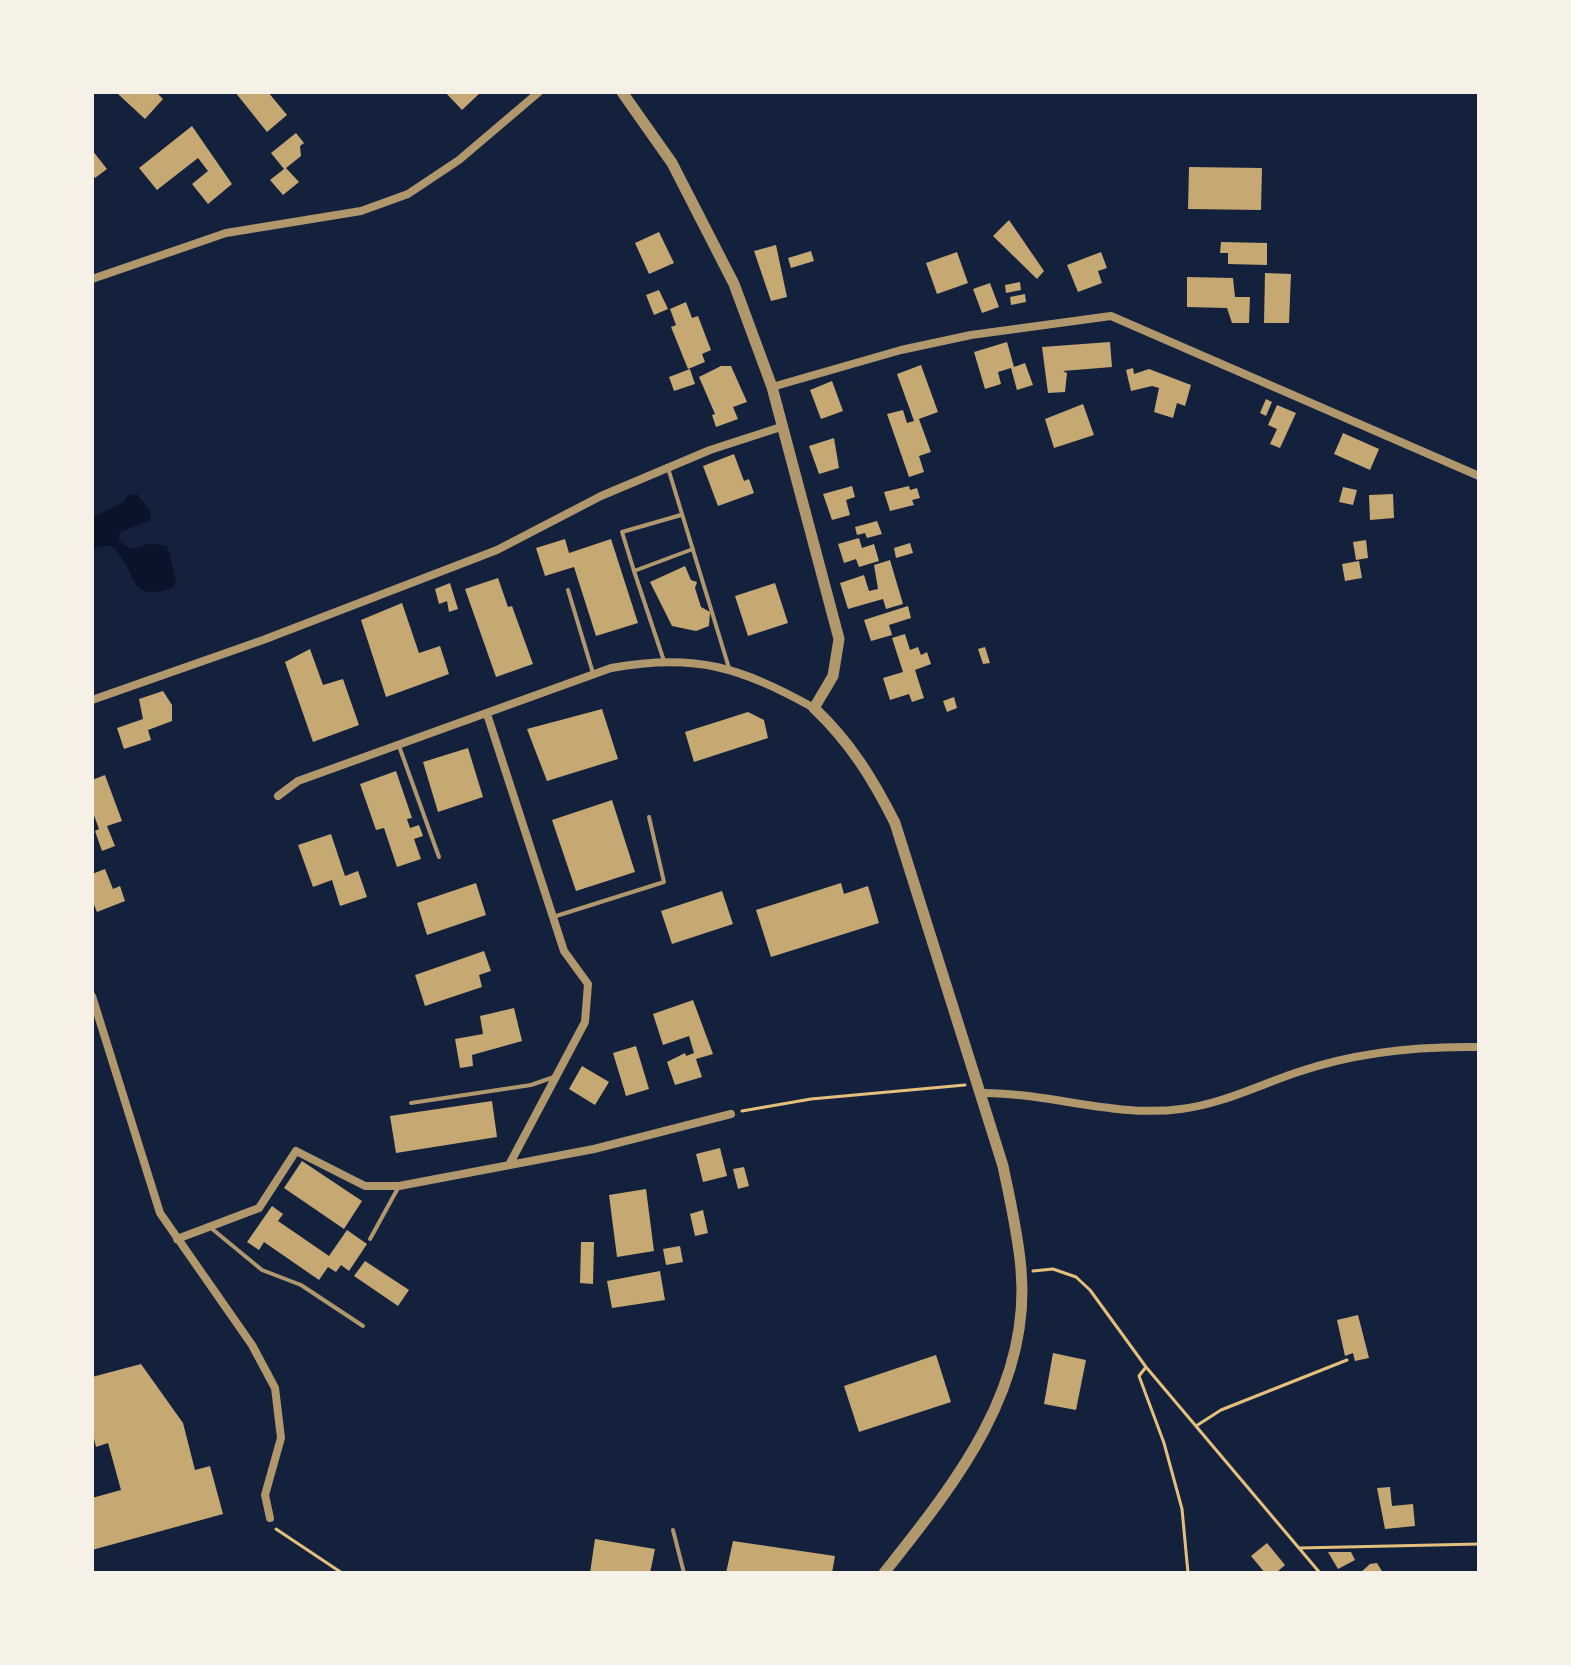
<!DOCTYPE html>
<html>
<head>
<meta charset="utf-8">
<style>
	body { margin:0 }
	#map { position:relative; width:1571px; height:1665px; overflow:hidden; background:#14213d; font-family:"Varela Round",sans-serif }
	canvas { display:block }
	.frame { position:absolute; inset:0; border:94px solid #f6f1e7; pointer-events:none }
</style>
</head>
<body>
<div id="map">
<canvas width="1571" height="1665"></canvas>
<div class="frame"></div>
</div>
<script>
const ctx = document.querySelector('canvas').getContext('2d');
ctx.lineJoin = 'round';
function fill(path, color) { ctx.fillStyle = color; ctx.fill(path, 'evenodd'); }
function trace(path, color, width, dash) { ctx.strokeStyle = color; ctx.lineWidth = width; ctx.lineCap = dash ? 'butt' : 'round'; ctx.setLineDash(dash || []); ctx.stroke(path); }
fill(new Path2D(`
	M137,494L151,512L150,520L119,533V541L131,549L152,543L167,546L176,579L174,587C124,606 141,571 110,545L92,549V517L124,502L128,495Z`), '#0b132b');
fill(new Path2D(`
	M120,92H156L163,99L145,119L118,94Z
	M235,92H268L287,115L267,132Z
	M445,92H481L462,110Z
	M192,126L232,184L208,204L192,184L208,171L198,158L157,190L139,168Z
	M296,133L304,143L300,146L301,156L286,168L299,182L283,195L270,180L284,169L271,153Z
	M92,150L107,169L95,178L92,174Z
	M1189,167L1262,168L1261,210L1188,209Z
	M1009,220L1044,271L1037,279L993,236Z
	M659,232L674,263L649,274L635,243Z
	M1221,242L1267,243V265L1228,264V253H1220Z
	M776,245L787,297L771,301L754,251Z
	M811,251L814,261L791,268L788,258Z
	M957,252L968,283L937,294L926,263Z
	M1101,252L1107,268L1098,271L1102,283L1078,292L1067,265Z
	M1265,273L1291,274L1289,323H1264Z
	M1187,277L1233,278L1235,297H1250L1249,323H1232L1227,308L1187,307Z
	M1020,282L1021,290L1006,293L1005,285Z
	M990,283L999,307L982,313L973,289Z
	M659,290L668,309L654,315L646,295Z
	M1025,294L1026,302L1011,305L1010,297Z
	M686,302L692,318L698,316L711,350L702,354L705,362L688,369L671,327L676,325L670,309Z
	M1007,342L1014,367L1025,363L1033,385L1017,390L1011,368L998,372L1001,384L985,389L974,352Z
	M1110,342L1112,367L1063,371L1067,373L1065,392L1048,393L1042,347Z
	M921,365L938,412L919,419L931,452L919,456L924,472L909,477L887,414L903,410L907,423L914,421L897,374Z
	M721,366H731L747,402L733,407L738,419L716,427L712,415L715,414L699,377Z
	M1133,368L1134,374L1149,369L1191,385L1185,406L1177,403L1173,418L1154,412L1159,388L1152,386L1131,391L1126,370Z
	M690,369L695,384L674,391L669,377Z
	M832,381L843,411L821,419L810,390Z
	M1266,399L1272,402L1266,416L1260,413Z
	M1083,404L1094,435L1054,448L1045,419Z
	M1277,405L1296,413L1280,448L1270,444L1277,429L1268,425Z
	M1343,433L1379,449L1370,470L1334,454Z
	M834,438L839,468L819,474L809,446Z
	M734,454L744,481L749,479L754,493L718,506L703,466Z
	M852,486L855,497L846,500L850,515L832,520L823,494Z
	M909,486L910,490L917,488L920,498L912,500L914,505L890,511L884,492Z
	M1343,487L1357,490L1353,505L1339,502Z
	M1393,494L1394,518L1370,520L1369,495Z
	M877,521L882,534L867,538L865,533L857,535L855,527Z
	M859,538L862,548L874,544L879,561L859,567L856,559L844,563L838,544Z
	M565,539L569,553L611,539L638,623L596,636L574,567L545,576L536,548Z
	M1366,540L1368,558L1356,560L1353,542Z
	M910,543L913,553L896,558L894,548Z
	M890,560L903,604L886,609L883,599L848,609L840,583L864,575L869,591L878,589L874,565Z
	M1359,561L1362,578L1345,581L1342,564Z
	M685,566L691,580L697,582L695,588L701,607L710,612L709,626L696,631L672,626L650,582Z
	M498,578L508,607L512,606L533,664L496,677L465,589Z
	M450,583L458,609L449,612L447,601L439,604L435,589Z
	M775,583L788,623L748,636L735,596Z
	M402,603L419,653L440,646L449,674L386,697L361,620Z
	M908,606L911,618L889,625L892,635L871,641L864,620Z
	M905,634L910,650L918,647L921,655L927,652L931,664L915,670L924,698L912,702L909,694L890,700L883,678L903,672L892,638Z
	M985,647L990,663L983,664L978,649Z
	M310,649L323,685L343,679L359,725L313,742L285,662Z
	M163,691L172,705V721L148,730L151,740L124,749L117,728L143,719L139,699Z
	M954,697L957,708L947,712L943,701Z
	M602,709L618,759L547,781L527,729Z
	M748,712L764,720L768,738L694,762L685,732Z
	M468,748L483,797L438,812L423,762Z
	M396,771L412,818L407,819L410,828L419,825L423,836L414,839L421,859L397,867L384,828L376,830L360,784Z
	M105,775L122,821L107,826L115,846L102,851L95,831L99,829L92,810V780Z
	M612,800L635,872L576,891L552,820Z
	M331,834L345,876L358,871L367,897L340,906L332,880L313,887L298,845Z
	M105,869L113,889L120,886L125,901L97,912L92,900V874Z
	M476,883L486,915L427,935L417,903Z
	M841,883L844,894L868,886L879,923L771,957L756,910Z
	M722,891L733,924L672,944L661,911Z
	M484,951L491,971L479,975L482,987L425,1006L415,975Z
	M693,1000L713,1054L696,1059L702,1077L675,1085L667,1062L685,1053L686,1056L694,1053L689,1036L663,1045L653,1014Z
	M514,1008L522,1041L472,1055L473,1066L460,1068L455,1039L483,1034L480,1016Z
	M636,1046L649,1089L626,1096L613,1053Z
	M582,1066L609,1082L595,1105L569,1089Z
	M492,1101L497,1137L396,1153L390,1116Z
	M720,1148L727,1176L703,1182L696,1154Z
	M302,1161L362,1201L344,1229L284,1188Z
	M744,1167L749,1186L738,1189L733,1169Z
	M646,1189L654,1251L617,1257L609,1195Z
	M272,1206L283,1214L278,1221L329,1256L347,1230L367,1244L349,1271L341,1265L336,1272L328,1267L319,1280L264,1242L259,1250L247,1242Z
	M703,1210L708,1233L695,1236L690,1214Z
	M581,1242H594L593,1284L580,1283Z
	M680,1246L683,1262L666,1265L663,1249Z
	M365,1261L409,1290L398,1306L354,1276Z
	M660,1271L665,1300L612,1308L607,1281Z
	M1358,1315L1369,1358L1355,1361L1353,1353L1345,1356L1337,1320Z
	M1053,1353L1086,1360L1076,1410L1044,1404Z
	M936,1355L951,1402L859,1432L844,1386Z
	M141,1364L183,1423L195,1470L210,1466L223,1514L92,1550V1498L121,1490L108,1443L96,1447L92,1430V1377Z
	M1390,1487L1392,1506L1413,1504L1415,1526L1385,1529L1377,1488Z
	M595,1539L655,1549L650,1573H590Z
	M733,1541L835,1556L832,1573H726Z
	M1267,1543L1285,1565L1276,1573H1265L1251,1556Z
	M1328,1552H1351L1355,1560L1338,1569Z
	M1377,1563L1383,1573H1360L1370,1564Z`), '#c6a872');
trace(new Path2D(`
	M742,1111L811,1099L965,1085
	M1033,1271L1053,1269L1076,1277L1090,1290L1146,1367L1320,1573
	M1146,1367L1139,1376L1164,1443L1182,1509L1188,1573
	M1196,1426L1221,1410L1347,1360
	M276,1529L342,1573
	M1300,1548L1479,1544`), '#e5c07b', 3);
trace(new Path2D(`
	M668,468L729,668
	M634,571L622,532L681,515
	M568,590L593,673
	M664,661L634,571L693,549
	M399,746L439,857
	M553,917L664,882L649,817
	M411,1103L531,1085L554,1077
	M211,1228L262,1270L301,1285L363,1326
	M370,1239L398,1188
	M673,1530L684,1573`), '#b1986c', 4);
trace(new Path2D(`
	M92,279L226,233L361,211L408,194L459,160L539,92
	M772,387L901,350L971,335L1111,316L1479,476
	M92,700L263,640L497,550L601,496L710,450L781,427
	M487,714L564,951L588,984L585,1022L509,1165
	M278,796L298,781L611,668C696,653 740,667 814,708
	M92,996L160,1213L252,1345L275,1388L281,1438L265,1495L270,1518
	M980,1093C1047,1092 1115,1118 1181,1109C1222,1104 1259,1085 1298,1072C1356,1052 1418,1046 1479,1047
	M177,1239L259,1208L296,1151L365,1186H399L594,1149L731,1114`), '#b1986c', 8);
trace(new Path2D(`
	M622,92L672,163L734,284L772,387L839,639L833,676L814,708C850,742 873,779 895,823L1003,1166C1010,1200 1018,1234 1021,1269C1032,1389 953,1486 884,1573`), '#b1986c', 11);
</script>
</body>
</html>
